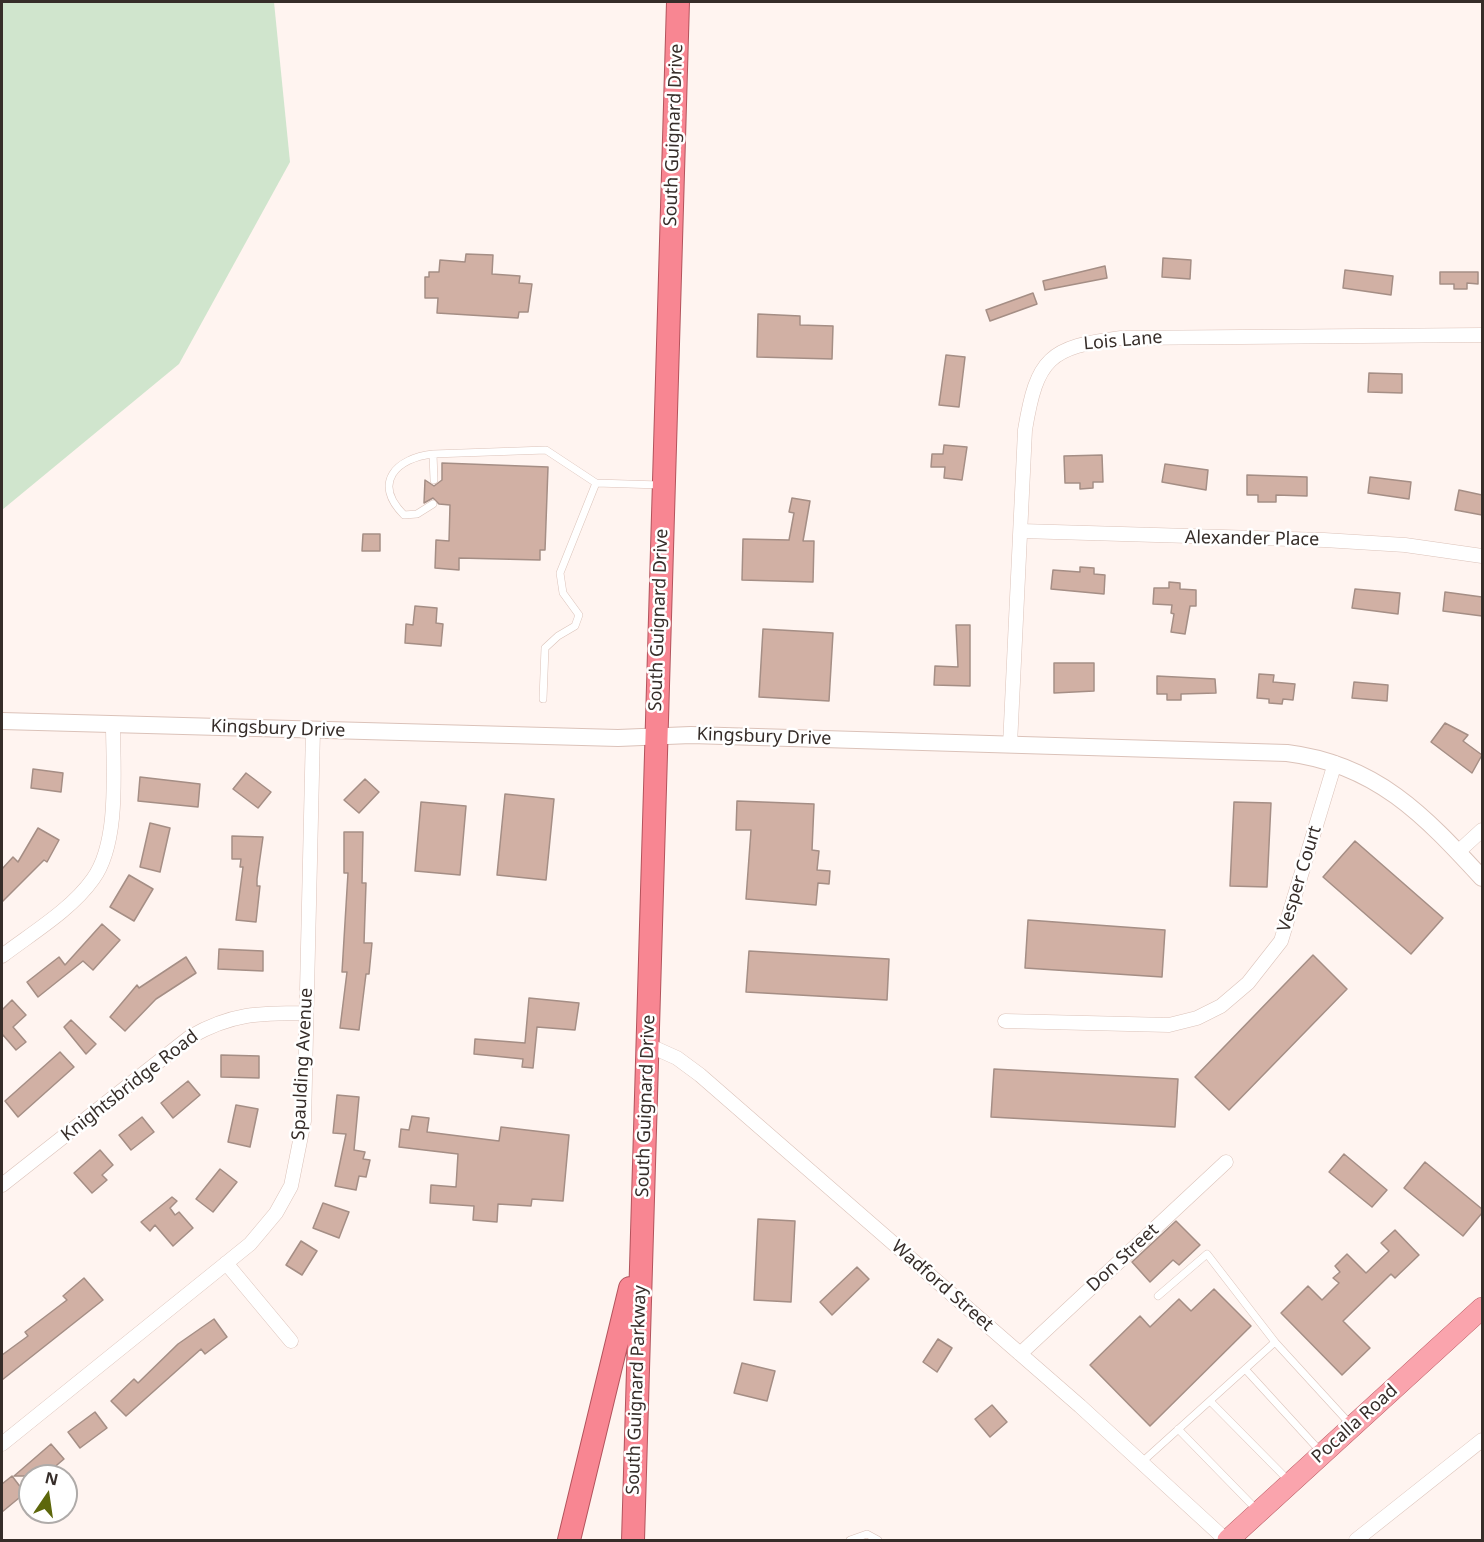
<!DOCTYPE html>
<html>
<head>
<meta charset="utf-8">
<style>
	body { margin:0 }
	#map { position:relative; width:1484px; height:1542px; overflow:hidden; background:#fff4f0; font-family:"Noto Sans",sans-serif }
	canvas { display:block }
	.frame { position:absolute; inset:0; border:3px solid #362d29; pointer-events:none }
	.north { position:absolute; left:18px; top:1464px; width:60px; height:60px; box-sizing:border-box; background:#fff; border:2px solid #afaba9; border-radius:50%; rotate:13deg; font-size:16px; font-weight:700; line-height:24px; text-align:center; color:#362d29 }
	.north::after { content:''; display:block; margin:auto; width:21px; height:27px; background:#5d670b; clip-path:polygon(50% 0,100% 100%,50% 72%,0 100%) }
</style>
</head>
<body>
<div id="map">
<canvas width="1484" height="1542"></canvas>
<div class="frame"></div>
<div class="north">N</div>
</div>
<script>
const ctx = document.querySelector('canvas').getContext('2d');
ctx.lineJoin = 'round';
function fill(path, color) { ctx.fillStyle = color; ctx.fill(path, 'evenodd'); }
function trace(path, color, width, dash) { ctx.strokeStyle = color; ctx.lineWidth = width; ctx.lineCap = dash ? 'butt' : 'round'; ctx.setLineDash(dash || []); ctx.stroke(path); }
function write(font, color, halo, rows, align = 'center') {
  ctx.font = font + ' "Noto Sans",sans-serif'; ctx.lineWidth = 5; ctx.setLineDash([]); ctx.textBaseline = 'middle'; ctx.strokeStyle = halo; ctx.fillStyle = color; for (const [text, x, y, turn = 0] of rows) {
    ctx.save(); ctx.translate(x, y); ctx.rotate((+turn || 0) * Math.PI / 180); ctx.textAlign = isNaN(turn) ? turn : align; if (halo) ctx.strokeText(text, 0, 0); ctx.fillText(text, 0, 0); ctx.restore();
  }
}
fill(new Path2D(`
	M2,2H274L290,162L179,364L2,510Z`), '#d0e5cd');
const building = new Path2D(`
	M466,254L493,255L492,274L520,276L519,283L532,284L528,312H519L518,318L437,313L438,298H425V277H429V272H439L440,260L465,262Z
	M1163,258L1191,260L1190,279L1162,277Z
	M1105,266L1107,278L1045,290L1043,281Z
	M1345,270L1393,276L1391,295L1343,288Z
	M1440,272H1478V284L1467,283V289H1454V284H1440Z
	M1033,293L1037,304L990,321L986,310Z
	M758,314L800,316V325L833,326L832,359L757,357Z
	M946,355L965,357L959,407L939,405Z
	M1369,373L1402,374V393L1368,392Z
	M944,445L967,447L962,480L944,478L945,467H931L932,454H943Z
	M1102,455L1103,482H1093V488L1080,489V483H1065L1064,456Z
	M442,463L548,467L545,550H540V560L459,558V570L435,568L436,540L449,541L450,505L439,504L433,498L424,503L425,480L434,486L442,480Z
	M1165,464L1208,470L1206,490L1162,482Z
	M1247,475L1307,477V496L1276,495V502H1258V495H1247Z
	M1370,477L1411,482L1409,499L1368,493Z
	M1459,490L1482,495V515L1455,510Z
	M792,498L810,501L803,541H814L813,582L742,580L743,539L789,540L794,513L789,512Z
	M363,534H380V551H362Z
	M1080,567L1094,568V574L1105,575L1104,594L1051,589L1053,570L1080,572Z
	M1169,582L1180,583V589L1196,590V606H1190L1185,634L1171,632L1174,614L1171,613L1172,605L1153,604L1154,588H1169Z
	M1355,589L1400,593L1398,614L1352,608Z
	M1445,592L1482,597V616L1443,611Z
	M415,606L437,608L436,623L443,624L441,646L405,643L406,624L413,625Z
	M956,625H970V686L934,685L935,666L958,667Z
	M763,629L833,633L829,701L759,697Z
	M1054,663H1094V691L1054,693Z
	M1259,674L1274,675L1273,682L1295,684L1293,700L1283,699L1282,704L1269,703V699L1257,698Z
	M1157,676L1215,679L1216,693L1181,694V700H1167V694H1157Z
	M1354,682L1388,685L1387,701L1352,698Z
	M1445,723L1468,735L1463,741L1482,755L1472,773L1431,742Z
	M33,769L63,773L61,792L31,788Z
	M246,773L271,792L258,808L233,789Z
	M140,777L200,784L198,807L138,801Z
	M365,779L379,792L359,813L344,800Z
	M505,794L554,799L546,880L497,875Z
	M737,801L814,804L812,850L819,851L817,870L830,871L829,884L818,883L816,905L746,899L751,830H736Z
	M421,802L466,806L460,875L415,871Z
	M1234,802L1271,803L1267,887L1230,886Z
	M150,823L170,828L160,872L140,867Z
	M38,828L59,840L47,862L44,860L2,902V869L13,857L18,862Z
	M344,832H363L362,883H366L364,943H372L369,974H366L359,1030L340,1028L347,972H342L348,873H344Z
	M232,836L263,837L257,879V886H260L256,922L236,920L243,867H240L241,859H232Z
	M1355,841L1443,918L1411,954L1323,877Z
	M129,875L153,889L134,921L110,907Z
	M1028,920L1165,930L1162,977L1025,968Z
	M102,924L120,940L93,970L83,961L38,997L27,982L59,957L65,965Z
	M219,949L263,951V971L218,969Z
	M749,951L889,959L887,1000L746,992Z
	M1313,955L1347,989L1229,1110L1195,1077Z
	M186,957L196,973L156,999L125,1031L110,1017L137,985L139,988Z
	M529,998L579,1003L575,1030L537,1027L533,1068L522,1067L523,1059L474,1054L475,1039L525,1043Z
	M12,1000L26,1015L13,1027L26,1042L16,1050L3,1035L2,1037V1010Z
	M71,1020L96,1044L86,1054L64,1027Z
	M60,1052L74,1067L18,1117L5,1101Z
	M221,1055L259,1056V1078L221,1077Z
	M994,1069L1178,1079L1175,1127L991,1117Z
	M188,1081L200,1095L173,1118L161,1103Z
	M337,1095L359,1097L354,1150L365,1152L363,1159L370,1160L366,1177L359,1176L356,1190L335,1186L346,1134L333,1133Z
	M236,1105L258,1109L250,1147L228,1142Z
	M412,1116L429,1118L427,1132L499,1141L501,1127L569,1135L563,1201L532,1199L531,1206L498,1204L497,1222L473,1220L474,1206L430,1203L431,1185L456,1187L458,1154L399,1147L401,1129L409,1130Z
	M142,1117L154,1132L131,1150L119,1135Z
	M100,1150L113,1165L102,1175L107,1180L92,1193L74,1173Z
	M1344,1154L1387,1190L1372,1207L1329,1172Z
	M1425,1162L1482,1209V1213L1463,1236L1404,1188Z
	M220,1169L237,1182L213,1212L196,1199Z
	M172,1197L177,1201L170,1208L175,1215L179,1212L193,1228L173,1246L155,1225L150,1231L141,1222Z
	M323,1203L349,1212L339,1238L313,1228Z
	M758,1219L795,1221L791,1302L754,1300Z
	M1176,1221L1200,1245L1179,1265L1173,1260L1150,1282L1132,1262Z
	M1395,1230L1419,1255L1395,1278L1391,1274L1343,1321L1370,1348L1342,1375L1281,1313L1308,1286L1322,1300L1339,1283L1333,1278L1340,1272L1335,1266L1347,1254L1366,1273L1389,1251L1381,1243Z
	M301,1241L317,1251L302,1275L286,1265Z
	M857,1267L869,1279L832,1315L820,1302Z
	M84,1278L103,1300L2,1380V1355L28,1336L25,1332L67,1300L63,1296Z
	M1214,1289L1251,1326L1150,1426L1090,1365L1140,1316L1150,1327L1179,1299L1191,1311Z
	M214,1319L227,1337L205,1354L201,1349L126,1416L111,1401L134,1379L138,1383L178,1344Z
	M938,1339L952,1348L937,1372L923,1362Z
	M742,1363L775,1371L767,1401L734,1393Z
	M992,1405L1007,1422L990,1437L975,1419Z
	M95,1412L107,1428L80,1448L68,1432Z
	M51,1444L64,1459L44,1476H14Z
	M12,1476L25,1493L2,1512V1484Z`);
fill(building, '#d1b0a4');
trace(building, '#a58e85', 1.5);
const service = new Path2D(`
	M433,454L434,480
	M433,504L417,514L404,515C372,483 396,458 433,454L546,450L596,483L660,485
	M543,699L545,648L558,636L575,626L579,615L563,593L560,573L596,483
	M1158,1296L1207,1254L1275,1342
	M1245,1369L1320,1451
	M1210,1401L1288,1480
	M1178,1429L1256,1509
	M1142,1462L1275,1342L1351,1425
	M850,1540L867,1534L878,1540`);
const minor = new Path2D(`
	M1021,531L1324,540L1405,545L1482,556
	M1010,745L1025,430C1037,358 1049,347 1121,338L1482,335
	M1458,852L1482,830
	M2,956C32,933 71,910 93,879C120,842 113,768 113,724
	M1005,1021L1169,1025L1197,1018L1221,1006L1248,983L1281,941L1335,763
	M648,1045L677,1058L700,1075L1080,1406L1226,1540
	M2,1185L190,1037C232,1013 259,1013 306,1013
	M226,1263L291,1341
	M1020,1354L1226,1162
	M2,1444L250,1244L276,1213L291,1186L304,1121L313,730
	M1356,1540L1482,1440`);
const tertiary = new Path2D(`
	M2,721L618,738L691,735L1287,753C1376,764 1424,815 1482,878`);
const primary = new Path2D(`
	M1228,1540L1482,1308`);
const trunk = new Path2D(`
	M569,1540L630,1288
	M633,1540L678,2`);
trace(service, '#dbc2b9', 8);
trace(minor, '#dbc2b9', 15);
trace(tertiary, '#dbc2b9', 18);
trace(primary, '#b3535c', 22);
trace(trunk, '#b3535c', 24);
trace(service, '#fff', 7);
trace(minor, '#fff', 14);
trace(tertiary, '#fff', 16);
trace(primary, '#faa4ad', 21);
trace(trunk, '#f88692', 22);
write('18px', '#362d29', '#fff', [
	["South Guignard Drive",674,135,-88],
	["Lois Lane",1123,341,-5],
	["Alexander Place",1252,539,1],
	["South Guignard Drive",659,620,-88],
	["Kingsbury Drive",278,729,2],
	["Kingsbury Drive",764,737,2],
	["Vesper Court",1300,879,-73],
	["Spaulding Avenue",303,1064,-87],
	["Knightsbridge Road",130,1086,-38],
	["South Guignard Drive",646,1106,-88],
	["Don Street",1123,1258,-43],
	["Wadford Street",942,1286,41],
	["South Guignard Parkway",637,1390,-88],
	["Pocalla Road",1355,1424,-42]
]);
</script>
</body>
</html>
